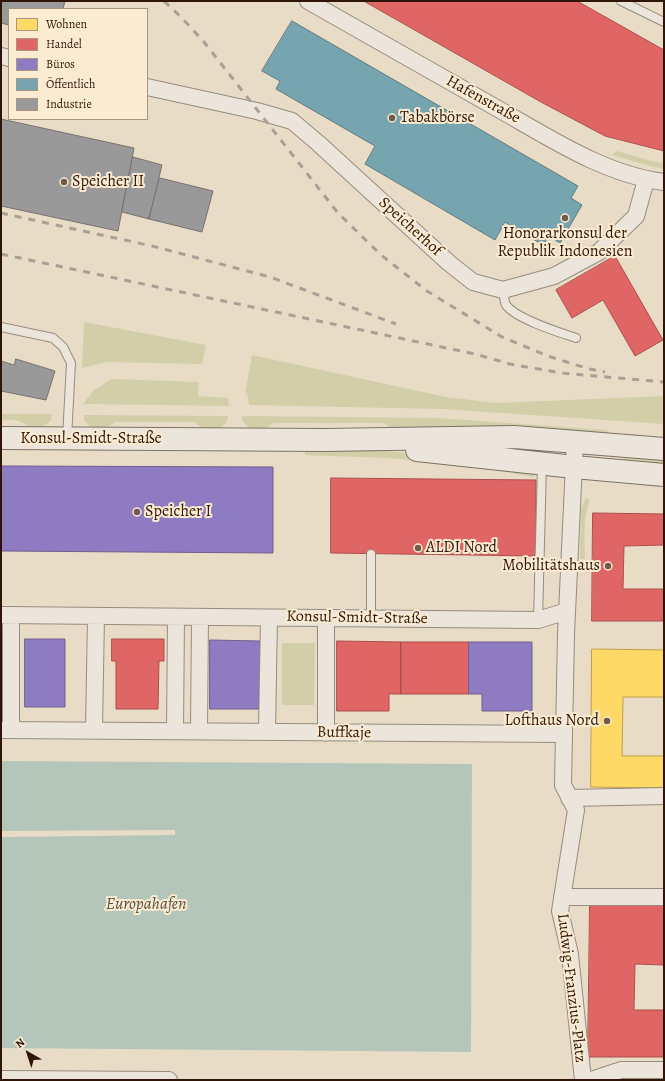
<!DOCTYPE html>
<html>
<head>
<meta charset="utf-8">
<style>
	body { margin:0 }
	#map { position:relative; width:665px; height:1081px; overflow:hidden; background:#e9dcc7; font-family:Alegreya,serif }
	canvas { display:block }
	.frame { position:absolute; inset:0; border:2px solid #2f1508; pointer-events:none }
	.legend { position:absolute; left:8px; top:8px; width:140px; height:112px; box-sizing:border-box; background:#faebd1; border:1px solid #a99581; margin:0; padding:5px 7px; list-style:none; font-size:12px; color:#2f1508 }
	.legend li { display:flex; align-items:center; gap:8px; height:20px }
	.legend b { width:20px; border:1px solid #a99581 }
	.north { position:absolute; left:8px; top:1033px; width:40px; height:40px; -webkit-text-stroke:3px #faebd1; paint-order:stroke; rotate:321deg; font-size:11px; font-weight:700; line-height:16px; text-align:center; color:#2f1508 }
	.north::after { content:''; display:block; margin:auto; width:14px; height:18px; background:#2f1508; clip-path:polygon(50% 0,100% 100%,50% 72%,0 100%) }
</style>
</head>
<body>
<div id="map">
<canvas width="665" height="1081"></canvas>
<div class="frame"></div>
<ul class="legend">
<li><b style="height:11px;background:#ffd966"></b>Wohnen</li>
<li><b style="height:11px;background:#e06666"></b>Handel</li>
<li><b style="height:11px;background:#8e7cc3"></b>Büros</li>
<li><b style="height:11px;background:#76a5af"></b>Öffentlich</li>
<li><b style="height:11px;background:#999"></b>Industrie</li>
</ul>
<div class="north">N</div>
</div>
<script>
const ctx = document.querySelector('canvas').getContext('2d');
ctx.lineJoin = 'round';
function fill(path, color) { ctx.fillStyle = color; ctx.fill(path, 'evenodd'); }
function trace(path, color, width, dash) { ctx.strokeStyle = color; ctx.lineWidth = width; ctx.lineCap = dash ? 'butt' : 'round'; ctx.setLineDash(dash || []); ctx.stroke(path); }
function write(font, color, halo, rows, align = 'center') {
  ctx.font = font + ' Alegreya,serif'; ctx.lineWidth = 4; ctx.setLineDash([]); ctx.textBaseline = 'middle'; ctx.strokeStyle = halo; ctx.fillStyle = color; for (const [text, x, y, turn = 0] of rows) {
    ctx.save(); ctx.translate(x, y); ctx.rotate((+turn || 0) * Math.PI / 180); ctx.textAlign = isNaN(turn) ? turn : align; if (halo) ctx.strokeText(text, 0, 0); ctx.fillText(text, 0, 0); ctx.restore();
  }
}
fill(new Path2D(`
	M617,151L651,161L664,163V169L650,166L612,155Z
	M84,322L206,345L202,364L106,362L82,368Z
	M252,355L446,397L496,403L664,396V424L443,409L249,405L247,393H245Z
	M111,379L199,382L198,396L228,398L229,406L83,404L93,391Z
	M1,414H52L51,421C35,433 33,427 18,421C13,419 6,420 1,420Z
	M84,415L228,416L227,422L220,428L204,429L195,422H116L106,428H91L84,420Z
	M242,416L438,418L606,430L609,434L393,430L384,423H274L266,428H249L242,421Z
	M305,450L386,451L454,457L534,473V477L453,463L386,458L305,455Z
	M624,456L664,458V465L623,462Z
	M586,498L590,500C582,519 585,539 585,559H580L581,509Z
	M282,643H315L314,705H282Z`), '#d1cea8');
fill(new Path2D(`
	M1,761L472,764L471,1052L1,1048Z`), '#b4c6ba');
fill(new Path2D(`
	M175,830V835L1,837V831Z`), '#e9dcc7');
const homes = new Path2D(`
	M592,649L664,650V697H623L622,756H664V788L591,787Z`);
fill(homes, '#ffd966');
trace(homes, '#c19e4a', 1);
const shops = new Path2D(`
	M364,1H577L664,50V151L605,136L541,102Z
	M615,256L663,340L635,356L603,300L572,318L556,290Z
	M331,478L536,480V556L331,553Z
	M593,513L664,514V545L624,546L623,589H664V621H592Z
	M112,639H164V661H159L158,709H116V661H112Z
	M337,641L401,642V694H389V711H337Z
	M401,642H469V694H401Z
	M590,902L664,903V965L635,964L634,1010H664V1057H588Z`);
fill(shops, '#e06666');
trace(shops, '#ab4e4a', 1);
const offices = new Path2D(`
	M1,466L273,467V553L1,551Z
	M25,639H65V707H25Z
	M210,640L260,641L259,709H210Z
	M469,642H532V711H482V694H469Z`);
fill(offices, '#8e7cc3');
trace(offices, '#725d8b', 1);
const public = new Path2D(`
	M292,21L578,186L571,198L582,205L560,243L549,236L543,245L505,222L495,240L365,164L375,146L276,89L280,81L262,71Z`);
fill(public, '#76a5af');
trace(public, '#617a7d', 1);
const industry = new Path2D(`
	M1,1H65L63,9H9V25L1,23Z
	M1,119L134,148L118,231L1,206Z
	M133,157L162,165L149,219L122,212Z
	M160,178L213,191L202,232L149,219Z
	M16,359L55,371L46,400L1,391V361L14,365Z`);
fill(industry, '#999');
trace(industry, '#79716e', 1);
const lane = new Path2D(`
	M621,1L664,22
	M503,290C504,294 504,301 506,305C516,319 558,332 576,338
	M1,327L53,338L63,347L71,363L67,438
	M371,619V554
	M538,620L542,465`);
const street = new Path2D(`
	M308,1C370,36 431,71 493,106C547,136 602,174 664,182
	M1,56L9,58
	M147,87L257,111L292,121L318,143L449,263L473,282L503,290L554,276L599,252L636,216L646,180
	M575,442L566,634L563,785L576,810L560,911L570,954L583,1080
	M1,615L538,620L567,611
	M1,730L564,734
	M11,730V615
	M94,730L96,616
	M175,731L176,617
	M199,731L200,617
	M267,732L269,618
	M326,733V618
	M569,798L664,796
	M562,897H664
	M1,1079L169,1080
	M591,1080L621,1070H664`);
const secondary = new Path2D(`
	M1,438L325,440L514,437L664,449
	M417,450L574,467L664,475`);
trace(lane, '#968c7e', 10);
trace(street, '#968c7e', 18);
trace(secondary, '#7c7165', 24);
trace(lane, '#ece5db', 8);
trace(street, '#ece5db', 16);
trace(secondary, '#ece5db', 22);
trace(new Path2D(`
	M164,1L182,18L204,42L338,213L381,255L427,291L502,337L548,356L589,369L605,372
	M1,213L152,246L270,277L396,324
	M1,254L475,354L510,364L561,373L664,382`), '#a8a097', 3, [7, 7]);
for (const [x, y, r, color] of [
	[392,118,4,"#705b4b"],
	[64,182,4,"#705b4b"],
	[565,218,4,"#705b4b"],
	[137,512,4,"#705b4b"],
	[418,548,4,"#705b4b"],
	[608,566,4,"#705b4b"],
	[607,721,4,"#705b4b"]
]) { const dot = new Path2D(); dot.arc(x, y, r, 0, 2 * Math.PI); ctx.fillStyle = color; ctx.fill(dot); trace(dot, '#faebd1', 1.5); }
write('16px', '#2f1508', '#faebd1', [
	["Hafenstraße",483,100,29],
	["Speicherhof",410,227,42],
	["Konsul-Smidt-Straße",91,439],
	["Konsul-Smidt-Straße",357,618,1],
	["Buffkaje",344,733,1],
	["Ludwig-Franzius-Platz",571,988,83]
]);
write('16px', '#2f1508', '#faebd1', [
	["Tabakbörse",400,118],
	["Speicher II",72,182],
	["Honorarkonsul der",565,234,"center"],
	["Republik Indonesien",565,252,"center"],
	["Speicher I",145,512],
	["ALDI Nord",426,548],
	["Mobilitätshaus",600,566,"right"],
	["Lofthaus Nord",599,721,"right"]
], 'left');
write('italic 17px', '#564f44', '#faebd1', [
	["Europahafen",146,905]
]);
</script>
</body>
</html>
